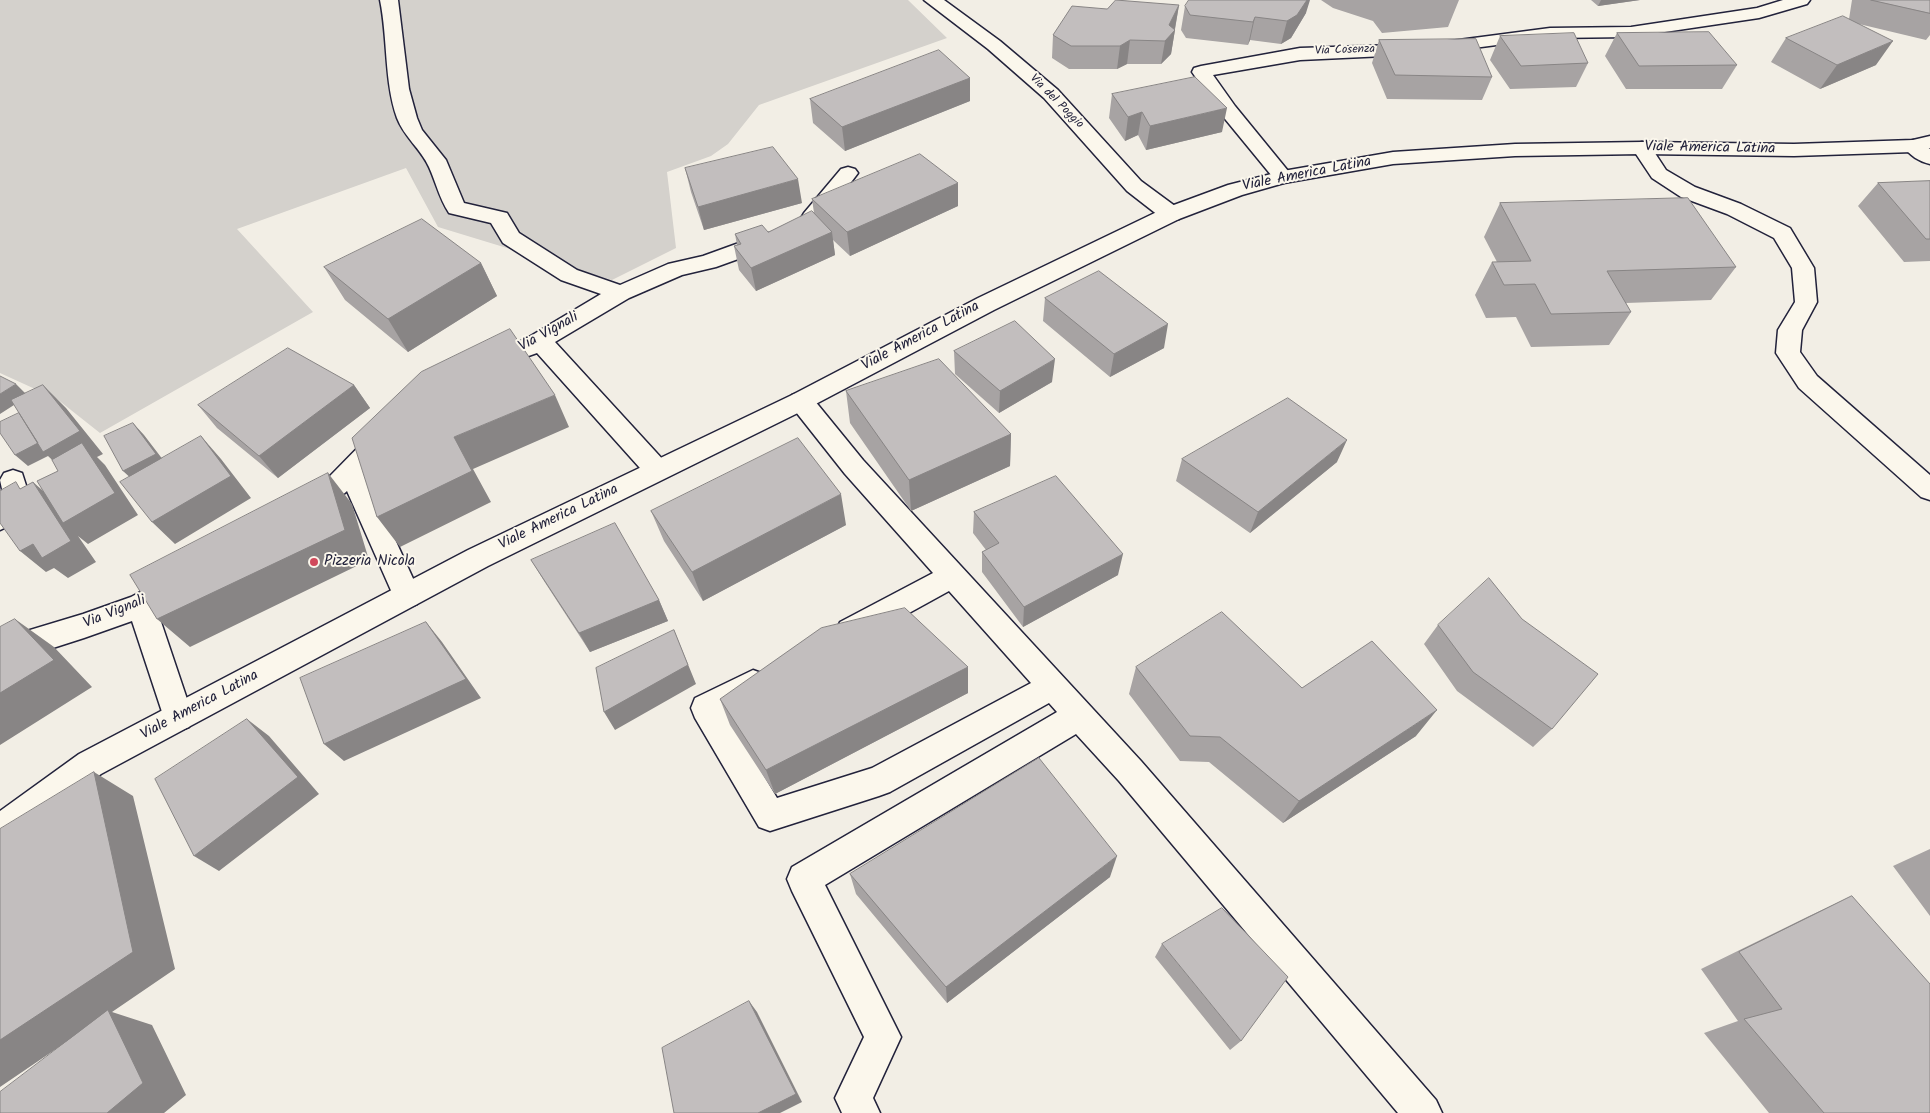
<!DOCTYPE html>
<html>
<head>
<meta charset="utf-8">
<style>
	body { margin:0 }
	canvas { display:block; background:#f2eee5 }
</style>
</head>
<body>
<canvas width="1930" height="1113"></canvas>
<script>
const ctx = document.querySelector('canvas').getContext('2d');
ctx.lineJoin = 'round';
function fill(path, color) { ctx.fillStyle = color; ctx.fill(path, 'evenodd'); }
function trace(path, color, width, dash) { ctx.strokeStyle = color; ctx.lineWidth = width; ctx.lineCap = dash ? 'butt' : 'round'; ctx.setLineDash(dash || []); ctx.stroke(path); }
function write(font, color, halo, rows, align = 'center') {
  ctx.font = font + ' Kalam,sans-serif'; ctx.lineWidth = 4; ctx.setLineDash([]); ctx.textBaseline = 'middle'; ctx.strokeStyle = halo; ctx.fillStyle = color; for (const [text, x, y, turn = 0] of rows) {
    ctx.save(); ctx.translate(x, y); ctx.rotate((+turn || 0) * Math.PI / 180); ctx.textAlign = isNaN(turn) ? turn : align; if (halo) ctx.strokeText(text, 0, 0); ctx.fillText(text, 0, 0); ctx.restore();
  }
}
fill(new Path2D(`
	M0,0H908L947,38L759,105L728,144L711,156L667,172L676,248L612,280L438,227L406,168L237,229L313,312L100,433L57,399L0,373Z`), '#d4d1cc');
const minor = new Path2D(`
	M380,0H398L409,89L417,118L422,130L446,160L464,203L507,213L519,233L577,270L620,285L668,264L703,256L761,235L769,233L777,235L780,240L777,245L716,267L682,275L629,298L555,342L666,463L670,470L666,477L657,480L648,477L537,353L489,370L481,367L477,361L481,355L524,340L601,294L561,280L503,243L491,223L449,213C439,198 436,182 429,167C421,149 404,137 397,118C384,81 388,39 380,0Z
	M924,0H944L1000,41L1058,90L1141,181L1179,209L1182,214L1179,219L1171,221L1163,219L1127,191L1044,98L988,49Z
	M1783,0H1810L1807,4L1759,18L1631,37L1550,38L1428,54L1300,60L1213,75L1235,106L1293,177L1290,181L1283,183L1276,181L1221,114L1192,72L1194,68L1201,66L1300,48L1428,44L1550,28L1631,27L1757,8Z
	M1913,140L1920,142L1930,149V164C1920,162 1909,155 1903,146L1906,142Z
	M1642,142L1649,144L1666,170L1695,187L1741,204L1790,228L1814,268L1817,302L1802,330L1800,352L1817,376L1930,475V500L1921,497L1799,388L1776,353L1778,330L1795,302L1792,268L1774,238L1727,214L1681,197L1652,178L1632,148L1635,144Z
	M848,167L855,169L858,173L855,177L820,223L812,225L804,223L801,218L804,213L841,169Z
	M801,392L810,395L863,460L1141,761L1436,1100L1442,1113H1398L1119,781L1076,734L825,885L901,1037L873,1098L880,1113H842L835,1098L864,1037L792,891L787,879L792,867L1057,712L1049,703L890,792L879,796L770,831L759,827L695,718L691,708L695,698L753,670L764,674L768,683L764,692L726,713L777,798L872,768L1031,683L949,591L860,640L850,643L840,640L836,631L840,622L933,573L845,474L792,407L789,401L792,395Z
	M386,425L395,428L399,435L395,442L365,474L421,596L417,604L407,608L397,604L347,491C333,503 317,521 298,514L294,507L298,500L330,476L377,428Z
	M13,470L22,473L31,501C25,514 13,525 0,530V502L4,498L0,480L4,473Z
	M178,572L188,576L192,584L188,592L157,610L193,717L189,727L178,731L167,727L132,621L84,638L0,665V639L83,614L131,597Z`);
const major = new Path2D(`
	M1930,136V148L1913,152L1794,156L1642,154L1515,156L1393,164L1284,183L1242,195L1179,219L994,310L810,407L488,566L101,774L11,841L0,846V811L79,754L468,550L792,395L978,298L1163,209L1228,185L1283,171L1393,152L1515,144L1642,142L1794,144L1913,140Z`);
trace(minor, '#22223b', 3);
trace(major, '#22223b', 3);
fill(minor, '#fbf7ec');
fill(major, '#fbf7ec');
fill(new Path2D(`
	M1321,0H1459L1448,27L1382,33L1373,21L1333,8Z
	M1591,0H1640L1598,6Z
	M1852,0H1930V35L1926,40L1859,24L1876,65L1820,89L1771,62L1786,38L1849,19Z
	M1179,5L1171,54L1161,64H1127L1117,69H1069L1052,58L1053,35Z
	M1185,6L1306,13L1291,38L1281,44L1250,40L1248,45L1186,38L1181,30Z
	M1617,33L1737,65L1722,89H1626L1605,56Z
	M1500,36L1588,63L1576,87L1510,89L1490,60Z
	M1379,40L1492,77L1482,100L1387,99L1372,63Z
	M970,78V101L845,151L813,123L810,99Z
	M1112,94L1222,132L1146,150L1138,135L1125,141L1109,118Z
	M685,168L802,203L704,230L691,192Z
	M1930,181V261L1904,262L1858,206L1878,183Z
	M958,183V206L850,256L833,240L835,255L756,291L739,270L734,246L737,245L735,234L768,232L814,213L812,199Z
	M1500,203L1736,267L1711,300L1626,303L1631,312L1609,345L1531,347L1516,317L1486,318L1475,295L1492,262H1497L1484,237Z
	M481,263L497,296L408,352L345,300L324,267Z
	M1045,298L1164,348L1110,377L1043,321Z
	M954,351L1052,382L999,413L955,374Z
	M354,385L370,408L278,478L217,428L198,405Z
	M846,391L1011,434L1010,466L911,511L850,423Z
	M1182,459L1337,462L1250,533L1176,481Z
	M651,511L846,525L703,601L664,541Z
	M974,512L1118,575L1023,627L982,572V552L986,550L973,533Z
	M531,560L659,600L668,621L590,652L544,581Z
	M1438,625L1552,729L1533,747L1457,691L1424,644Z
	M968,667V693L775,794L730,725L720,699Z
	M1136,667L1302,688L1416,736L1283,823L1209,762L1180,761L1129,694Z
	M1930,849V916L1893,866Z
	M850,874L1110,877L947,1003L856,894Z
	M1852,896L1930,1113H1769L1704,1033L1738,1021L1701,969L1809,916Z
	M1162,944L1241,1041L1230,1050L1155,957Z`), '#a7a3a3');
fill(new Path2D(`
	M1307,0H1310L1306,13L1291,38L1281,44L1287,21Z
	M1601,0H1640L1598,6Z
	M1179,5L1175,28L1173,32L1175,30L1171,54L1161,64L1165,41L1169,25Z
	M1255,17L1250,40L1248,45L1253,22Z
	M1130,40L1127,64L1117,69L1120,46Z
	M1893,41L1876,65L1820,89L1837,65Z
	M970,78V101L845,151L842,127Z
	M1227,108L1222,132L1146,150L1150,126Z
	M1142,112L1138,135L1125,141L1128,117Z
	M798,179L802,203L704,230L698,207Z
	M958,183V206L850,256L847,232Z
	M832,232L835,255L756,291L751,268Z
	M481,263L497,296L408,352L388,319Z
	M1168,324L1164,348L1110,377L1114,354Z
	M1055,359L1052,382L999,413L1000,391Z
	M16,384L28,396L0,414V394Z
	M43,385L66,408L103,454L97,457L105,465L138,515L88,544L78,536L96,562L68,578L54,568L46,572L20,551L33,482L58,504L67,474L48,456L28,466L15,455Z
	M354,385L370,408L278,478L259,456Z
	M555,395L569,427L473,469L491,502L400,547L377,517L454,437Z
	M133,423L144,435L167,465L135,482L123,471Z
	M1011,434L1010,466L911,511L909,480Z
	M201,436L221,459L251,498L175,544L152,522Z
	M1347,440L1337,462L1250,533L1258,512Z
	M328,473L352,504L369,560L190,647L157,619Z
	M841,494L846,525L703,601L692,572Z
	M1123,554L1118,575L1023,627L1024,607Z
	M659,600L668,621L590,652L579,633Z
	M15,619L54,647L92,687L0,745V693Z
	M426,622L442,642L481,698L344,761L324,744Z
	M674,630L696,684L615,730L604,712Z
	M968,667V693L775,794L766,770Z
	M1437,710L1416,736L1283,823L1299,801Z
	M247,719L269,736L319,794L219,871L194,856Z
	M94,772L133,796L175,969L112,1012L152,1025L186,1095L164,1113H107L109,1013L0,1087V1040Z
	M1117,856L1110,877L947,1003L946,987Z
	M749,1001L757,1012L802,1102L780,1113H758Z`), '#888585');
const building = new Path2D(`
	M1116,0L1179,5L1169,25L1175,30L1165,41L1130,40L1120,46H1071L1053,35L1072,6L1107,9Z
	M1189,0H1307L1297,15L1287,21L1255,17L1253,22L1190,15L1185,6Z
	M1871,0H1930V13Z
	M1843,16L1893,41L1837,65L1786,38Z
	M1709,32L1737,65L1639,66L1617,33Z
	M1574,33L1588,63L1521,66L1500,36Z
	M1476,39L1492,77L1395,75L1379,40Z
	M939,50L970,78L842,127L810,99Z
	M1195,77L1227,108L1150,126L1142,112L1128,117L1112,94Z
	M773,147L798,179L698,207L685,168Z
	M920,154L958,183L847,232L812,199Z
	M1930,181V239H1926L1878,183Z
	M1688,198L1736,267L1607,271L1631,312L1551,314L1535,284L1504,285L1492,262L1531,261L1500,203Z
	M812,211L832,232L751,268L734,246L741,244L735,234L762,225L768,232Z
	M422,219L481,263L388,319L324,267Z
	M1099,271L1168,324L1114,354L1045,298Z
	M1015,321L1055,359L1000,391L954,351Z
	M510,329L555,395L454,437L472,471L377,517L352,438L421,372Z
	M288,348L354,385L259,456L198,405Z
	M939,359L1011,434L909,480L846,391Z
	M0,376L16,384L0,394Z
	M43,385L80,431L43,452L11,400Z
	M1288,398L1347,440L1258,512L1182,459Z
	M19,413L38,443L15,455L0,433V422Z
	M133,423L156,454L123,471L104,436Z
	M201,436L231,476L152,522L120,482Z
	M798,438L841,494L692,572L651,511Z
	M82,443L115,493L63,523L37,481L58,471L52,460Z
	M328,473L345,530L157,619L130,575Z
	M1056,476L1123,554L1024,607L982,552L999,543L974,512Z
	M16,482L20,489L33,482L71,541L42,558L33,544L20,551L0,523V491Z
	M615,523L659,600L579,633L531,560Z
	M1489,578L1522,619L1598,674L1552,729L1473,672L1438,625Z
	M905,608L968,667L766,770L720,699L821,628Z
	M1222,612L1302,688L1372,641L1437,710L1299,801L1220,737L1190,736L1136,667Z
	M15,619L54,660L0,693V627Z
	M426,622L466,679L324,744L300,678Z
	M674,630L688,665L604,712L596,668Z
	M247,719L298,777L194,856L155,779Z
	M1039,758L1117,856L946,987L850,874Z
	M94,772L133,952L0,1040V829Z
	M1852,896L1930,984V1113H1824L1744,1019L1782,1009L1739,952Z
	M1222,908L1288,977L1241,1041L1162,944Z
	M749,1001L796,1094L758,1113H674L662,1048Z
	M108,1010L143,1083L107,1113H0V1092Z`);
fill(building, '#c2bebe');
trace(building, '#888585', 1);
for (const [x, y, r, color] of [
	[314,562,5,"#d1495b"]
]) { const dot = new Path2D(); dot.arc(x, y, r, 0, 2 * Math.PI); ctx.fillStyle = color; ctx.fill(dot); trace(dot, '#fbf7ec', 2); }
write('12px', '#22223b', '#fbf7ec', [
	["Via Cosenza",1345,51,-2],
	["Via del Poggio",1056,102,45]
]);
write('15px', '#22223b', '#fbf7ec', [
	["Viale America Latina",1710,149,1],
	["Viale America Latina",1307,175,-11],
	["Via Vignali",549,333,-29],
	["Viale America Latina",921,337,-28],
	["Viale America Latina",559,518,-26],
	["Via Vignali",115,613,-22],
	["Viale America Latina",200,706,-28]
]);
write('15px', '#22223b', '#fbf7ec', [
	["Pizzeria Nicola",324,562]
], 'left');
</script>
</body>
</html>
